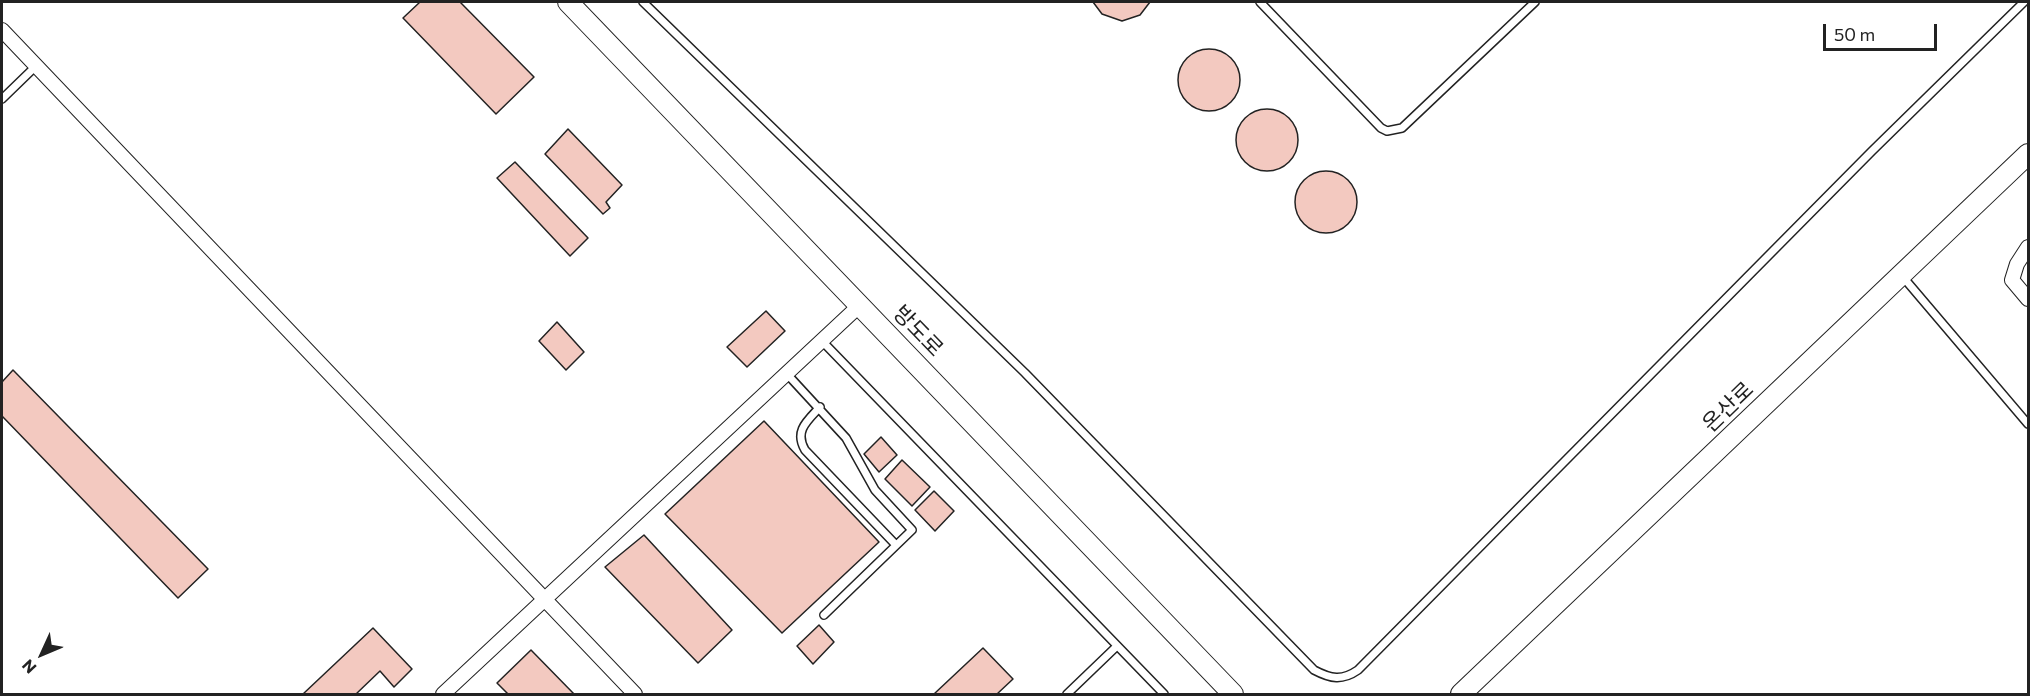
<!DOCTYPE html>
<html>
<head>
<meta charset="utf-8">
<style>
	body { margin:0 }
	#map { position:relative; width:2030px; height:696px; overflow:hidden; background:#fff; font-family:Commissioner,sans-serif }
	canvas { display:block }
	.frame { position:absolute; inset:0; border:3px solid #222; pointer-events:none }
	.north { position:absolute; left:12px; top:624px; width:60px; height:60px; -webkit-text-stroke:4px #fff; paint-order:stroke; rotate:226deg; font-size:16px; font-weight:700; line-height:24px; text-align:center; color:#222 }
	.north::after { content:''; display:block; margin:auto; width:21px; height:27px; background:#222; clip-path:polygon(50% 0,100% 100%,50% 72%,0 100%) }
	.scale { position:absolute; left:1823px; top:24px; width:114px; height:27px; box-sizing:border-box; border:3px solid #222; border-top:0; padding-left:8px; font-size:18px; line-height:21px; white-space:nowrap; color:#222; -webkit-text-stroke:4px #fff; paint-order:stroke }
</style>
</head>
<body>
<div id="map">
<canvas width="2030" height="696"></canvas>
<div class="frame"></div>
<div class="north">N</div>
<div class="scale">50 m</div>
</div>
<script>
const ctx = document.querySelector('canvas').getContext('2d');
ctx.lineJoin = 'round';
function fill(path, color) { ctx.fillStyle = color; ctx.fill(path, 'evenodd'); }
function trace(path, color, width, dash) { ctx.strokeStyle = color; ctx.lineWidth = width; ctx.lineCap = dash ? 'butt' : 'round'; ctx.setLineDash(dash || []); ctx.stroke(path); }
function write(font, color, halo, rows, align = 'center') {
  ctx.font = font + ' Commissioner,"Noto Sans KR",sans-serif'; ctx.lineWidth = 4.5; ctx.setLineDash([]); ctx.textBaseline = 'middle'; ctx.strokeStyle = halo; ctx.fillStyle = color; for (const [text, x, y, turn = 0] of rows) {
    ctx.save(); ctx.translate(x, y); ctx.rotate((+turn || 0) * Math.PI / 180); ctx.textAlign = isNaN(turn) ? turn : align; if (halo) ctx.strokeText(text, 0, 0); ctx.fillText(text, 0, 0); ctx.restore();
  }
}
const building = new Path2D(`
	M420,2H460L534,77L496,114L403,18Z
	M1093,2H1150L1140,15L1122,21L1102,14Z
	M1178 80a31 31 0 1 1 62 0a31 31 0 1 1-62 0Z
	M1236 140a31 31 0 1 1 62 0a31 31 0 1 1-62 0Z
	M568,129L622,185L606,202L610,208L603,214L545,154Z
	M515,162L588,238L570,256L497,178Z
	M1295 202a31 31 0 1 1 62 0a31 31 0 1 1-62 0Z
	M766,311L785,331L747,367L727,347Z
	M557,322L584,352L566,370L539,341Z
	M13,370L208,569L178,598L2,416V382Z
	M764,421L879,542L782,633L665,514Z
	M881,437L897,455L879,472L864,454Z
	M902,460L930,487L912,506L885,479Z
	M934,491L954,511L935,531L915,510Z
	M644,535L732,630L698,663L605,567Z
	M819,625L834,642L813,664L797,646Z
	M373,628L412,669L394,687L380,671L356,694H303Z
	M983,648L1013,679L997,694H934Z
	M531,650L574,694H508L497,683Z`);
fill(building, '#f3c9c0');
trace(building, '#222', 1.5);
const lane = new Path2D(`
	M643,2L1025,373L1314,670C1331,679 1342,681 1358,670L1872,151L2024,2
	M1260,2L1381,128L1387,131L1402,128L1535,2
	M2,99L36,66
	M1903,277L2028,424
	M822,341L1164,694
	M787,374L846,438L875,490L912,530L824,615
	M820,407C807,421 794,431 805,450L896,545
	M1067,694L1117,646`);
const street = new Path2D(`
	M2,30L635,694
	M2028,247L2017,264L2012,280L2028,299
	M443,694L860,305`);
const secondary = new Path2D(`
	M568,2L1233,694
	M1461,694L2028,154`);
trace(lane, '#222', 10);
trace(street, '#222', 16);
trace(secondary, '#222', 22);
trace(lane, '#fff', 7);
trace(street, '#fff', 14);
trace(secondary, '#fff', 20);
write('22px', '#222', '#fff', [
	["방도로",918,331,46],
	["온산로",1728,407,-44]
]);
</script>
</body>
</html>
